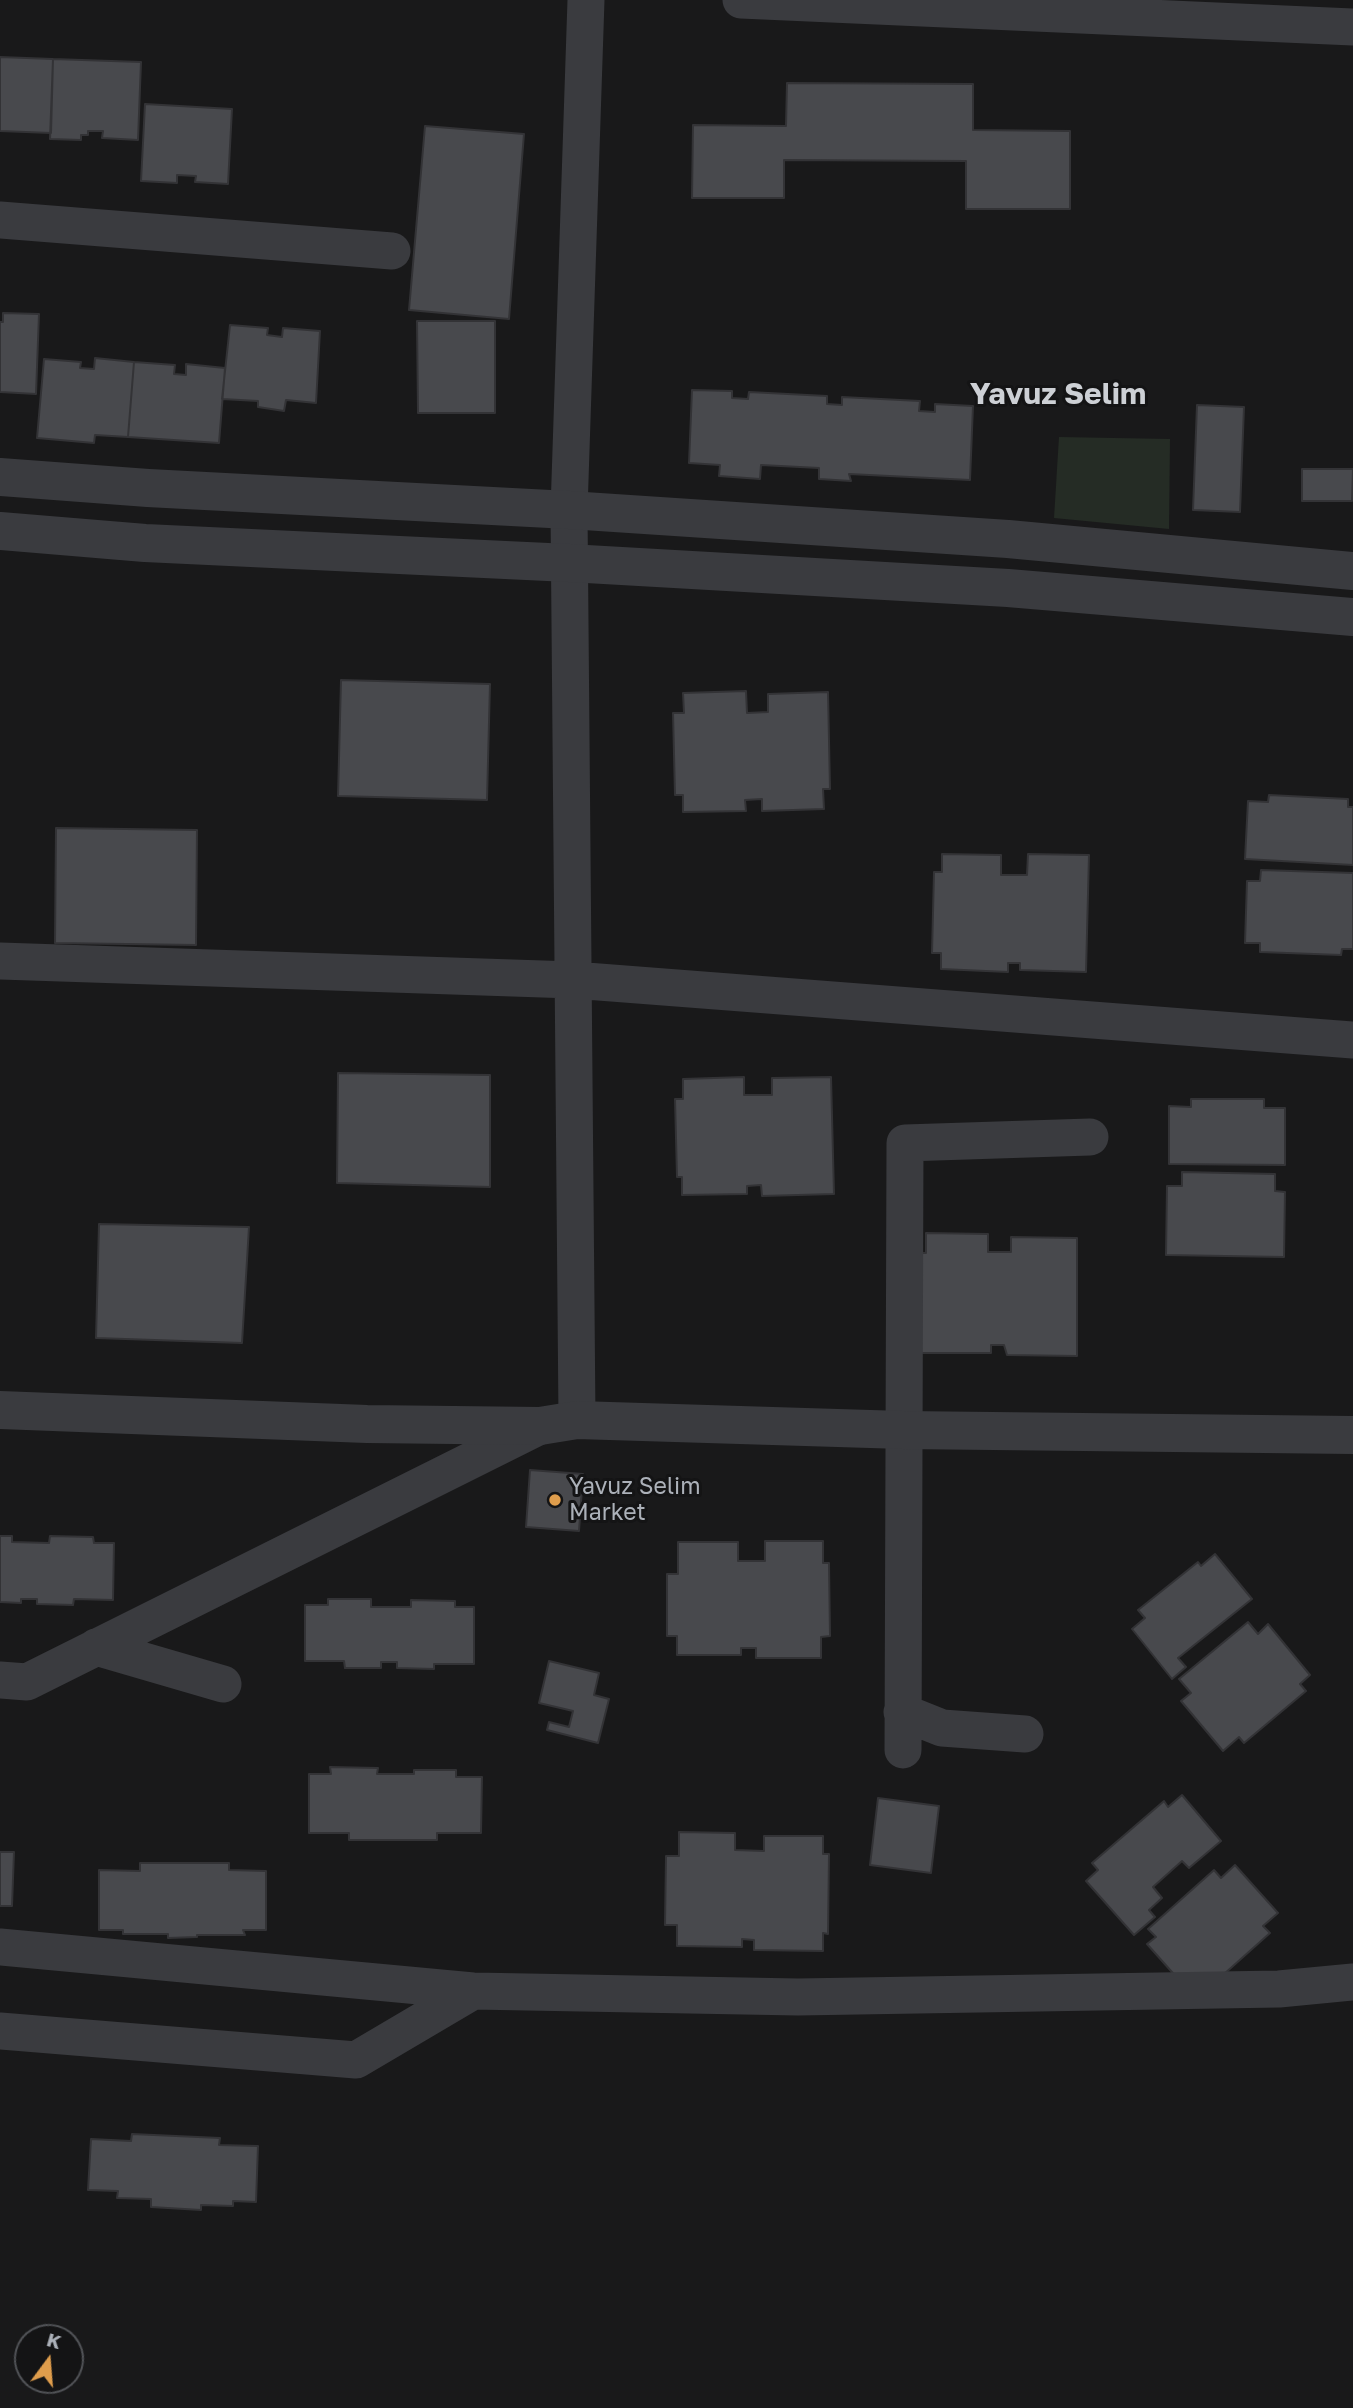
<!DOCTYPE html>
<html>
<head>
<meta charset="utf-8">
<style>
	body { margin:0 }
	#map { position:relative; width:1353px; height:2408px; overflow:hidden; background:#19191a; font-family:"Golos Text",sans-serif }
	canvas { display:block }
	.north { position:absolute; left:14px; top:2324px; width:70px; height:70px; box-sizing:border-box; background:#141415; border:2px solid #515357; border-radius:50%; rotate:16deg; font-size:19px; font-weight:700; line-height:28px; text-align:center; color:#acb1b9 }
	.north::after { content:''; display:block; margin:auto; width:24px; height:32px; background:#df9d4c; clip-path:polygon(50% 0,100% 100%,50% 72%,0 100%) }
</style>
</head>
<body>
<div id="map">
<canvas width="1353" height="2408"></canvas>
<div class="north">K</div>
</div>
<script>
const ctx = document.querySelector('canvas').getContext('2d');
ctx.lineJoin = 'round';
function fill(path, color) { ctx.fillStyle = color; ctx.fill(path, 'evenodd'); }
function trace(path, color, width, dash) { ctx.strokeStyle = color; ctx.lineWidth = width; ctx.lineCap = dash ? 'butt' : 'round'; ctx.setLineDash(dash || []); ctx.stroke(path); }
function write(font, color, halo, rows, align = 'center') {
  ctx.font = font + ' "Golos Text",sans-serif'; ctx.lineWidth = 6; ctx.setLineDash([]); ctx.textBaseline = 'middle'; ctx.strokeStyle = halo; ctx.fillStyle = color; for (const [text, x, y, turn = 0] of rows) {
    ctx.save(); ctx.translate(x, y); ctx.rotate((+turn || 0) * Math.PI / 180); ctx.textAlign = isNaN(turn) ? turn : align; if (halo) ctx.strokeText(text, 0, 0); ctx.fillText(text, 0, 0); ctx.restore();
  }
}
fill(new Path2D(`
	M1059,437L1170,439L1169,529L1054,518Z`), '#252c25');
const building = new Path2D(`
	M0,57L53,59L51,133L0,131Z
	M53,59L141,62L138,140L102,138L103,131H88V135H81V140L50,139Z
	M787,83L973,84V130L1070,131V209H966V161L784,160V198H692L693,125L786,126Z
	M145,104L232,109L228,184L195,182L196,176L177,175V183L141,181Z
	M425,126L524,134L509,319L409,310Z
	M3,313L39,314L36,394L0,392V322H3Z
	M417,321H495V413H418Z
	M230,325L268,328L267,335L282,337L283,328L320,331L316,403L286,400L284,411L258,407V401L222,399Z
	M95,358L134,362L128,437L95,435L94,443L37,438L44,359L81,362L80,368L94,369Z
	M134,362L175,365L174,374L186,375V364L225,368L219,443L128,437Z
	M692,390L732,391V398L748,399L749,392L827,396V404L842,405V397L920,401L919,411L935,412V404L973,406L970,480L849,474L851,481L819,479V468L761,465L760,479L719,476L720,465L689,463Z
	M1197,405L1244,407L1240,512L1193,510Z
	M1302,469H1353L1352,501H1302Z
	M341,680L490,684L487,800L338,796Z
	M746,691L747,713L768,712V694L828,692L830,789H823L824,809L762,811V799L745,800L746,811L683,812V795H675L673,713H684L683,693Z
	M1269,795L1348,799V807H1353V865L1245,859L1248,801L1268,802Z
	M56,828L197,830L196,945L55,943Z
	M942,854L1001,855V875H1027L1028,854L1089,855L1086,972L1020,970V963H1008V972L941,969V953H932L934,872H942Z
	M1261,870L1353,873V949H1342L1341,955L1260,952V943H1245L1247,881H1260Z
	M338,1073L490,1075V1187L337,1183Z
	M744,1077V1095H772V1078L831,1077L834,1194L762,1196L761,1185L747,1186V1194L682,1195V1177H677L675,1099H683V1079Z
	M1191,1099H1264V1108H1285V1165L1169,1164V1106L1191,1107Z
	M1182,1172L1275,1174V1191L1285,1192L1284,1257L1166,1255L1167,1186H1182Z
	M99,1224L249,1227L242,1343L96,1338Z
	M926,1233L988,1234V1252H1011V1237L1077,1238V1356L1007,1355L1004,1345H991V1353H921L917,1253H926Z
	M530,1470L583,1474L579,1531L526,1527Z
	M0,1536H12V1542L49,1543L50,1536L93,1537L94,1543H114L113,1600L74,1599L73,1605L37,1604V1599H21V1603L0,1602Z
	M765,1541H823V1563H829L830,1636L821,1637V1658H756V1648H741V1655H677V1636H667V1574H678V1542H738V1561H765Z
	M1215,1554L1252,1599L1178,1658L1186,1667L1172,1679L1132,1629L1145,1618L1138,1610L1198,1562L1201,1566Z
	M328,1599H371V1607H411V1600L455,1601V1607H474V1664H434V1669L397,1668V1662H381V1668H345L344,1661H305V1605H328Z
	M1248,1622L1258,1634L1268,1624L1310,1675L1300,1684L1306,1691L1244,1743L1239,1737L1223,1751L1181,1701L1191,1693L1179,1679Z
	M549,1661L599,1673L594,1695L609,1699L598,1743L547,1730L549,1722L569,1727L573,1711L539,1703Z
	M330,1767L378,1768L377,1774H414V1770H456V1777H482L481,1833H437V1840H349V1833H309V1774H331Z
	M1182,1795L1221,1841L1189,1868L1182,1861L1153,1887L1162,1898L1149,1910L1155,1917L1134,1935L1086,1881L1098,1870L1092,1863L1164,1801L1168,1807Z
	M878,1798L939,1806L931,1873L870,1865Z
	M679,1832L735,1833V1850L764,1851V1836H823V1854H829L828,1934L823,1933V1951L754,1950V1940L742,1939V1947L677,1946V1925H665L666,1856H679Z
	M0,1852H14L12,1906H0Z
	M140,1863H229V1870L266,1871V1930H243L245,1935H197V1937L168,1938V1934H123V1930H99V1870L140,1871Z
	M1235,1865L1278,1913L1263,1926L1270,1933L1214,1983L1187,1989L1147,1944L1156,1937L1148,1929L1214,1870L1221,1878Z
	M132,2134L220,2138L219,2145L258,2146L256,2202L233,2201V2206L201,2205V2210L151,2207V2199L117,2198L118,2191L88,2190L91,2139L131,2141Z`);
fill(building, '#48494d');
trace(building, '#333336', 2);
trace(new Path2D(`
	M741,0L1353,27
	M0,220L392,251
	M0,961L573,980L1353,1040
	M577,1420L569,510L586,0
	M96,1647L223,1684
	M0,1680L27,1682L540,1426
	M902,1712L942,1728L1025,1734
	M903,1750L905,1143L1090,1137
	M0,1947L473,1991L798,1997L1279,1989L1353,1982
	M0,2031L356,2060L473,1991`), '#3a3b3f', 37);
trace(new Path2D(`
	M0,477L148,488L569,510L1008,539L1353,571
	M0,531L145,543L569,563L1008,588L1353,617
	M0,1410L367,1424L540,1426L577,1420L903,1430L1353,1435`), '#3a3b3f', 38);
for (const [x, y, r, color] of [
	[555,1500,7,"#df9d4c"]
]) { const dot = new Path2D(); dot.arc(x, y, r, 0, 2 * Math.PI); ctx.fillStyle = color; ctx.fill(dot); trace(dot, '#141415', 2.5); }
write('23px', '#acb1b9', '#141415', [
	["Yavuz Selim",569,1487],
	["Market",569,1513]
], 'left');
write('bold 30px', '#cdd0d5', '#141415', [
	["Yavuz Selim",1058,394]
]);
</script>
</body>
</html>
